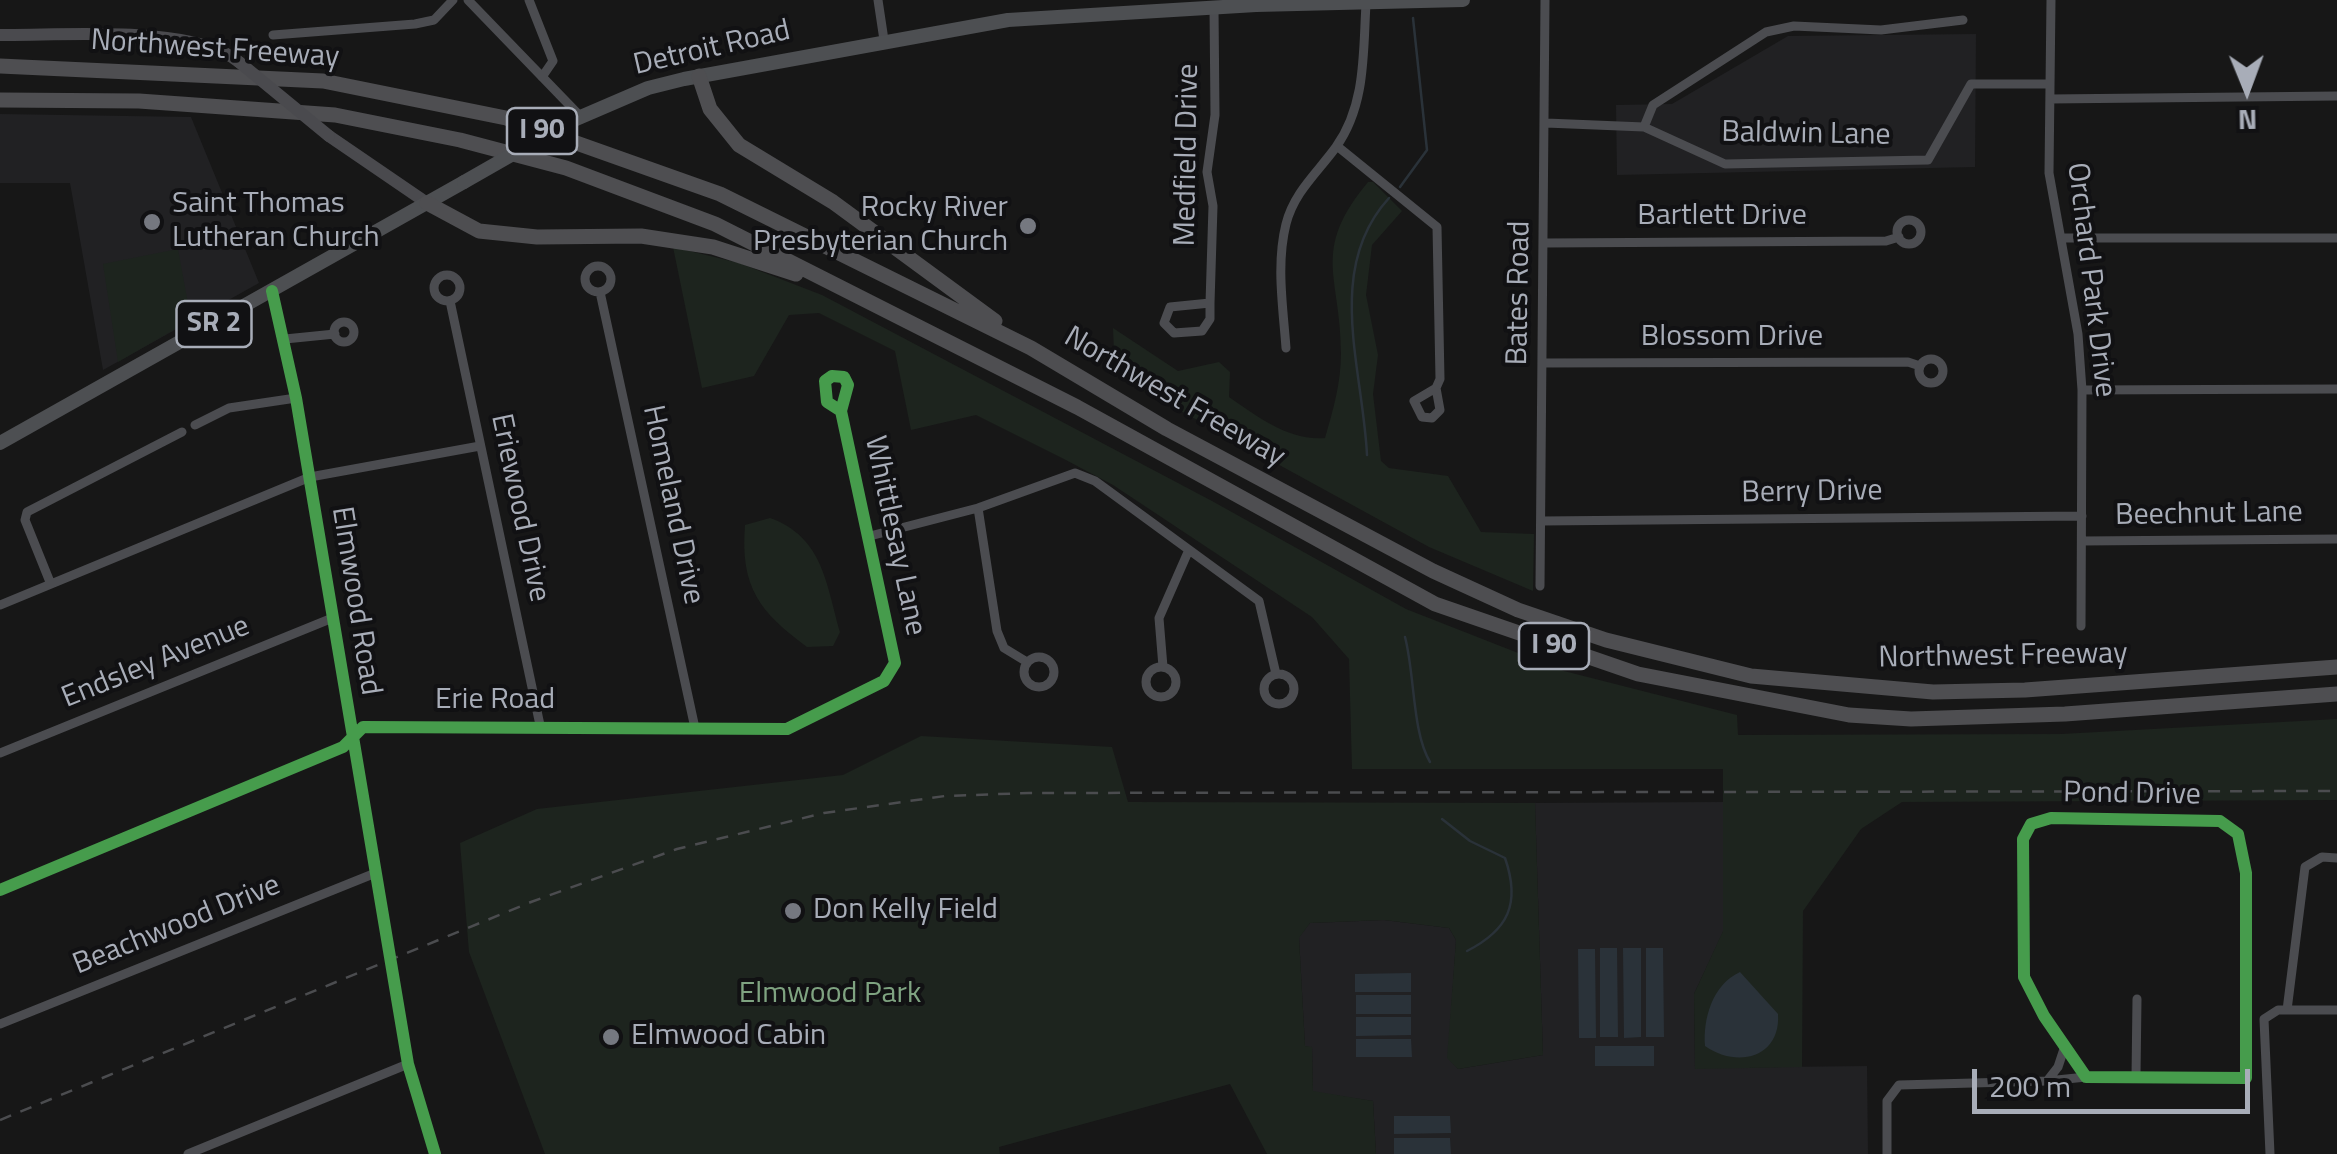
<!DOCTYPE html>
<html>
<head>
<meta charset="utf-8">
<style>
	body { margin:0 }
	#map { position:relative; width:2337px; height:1154px; overflow:hidden; background:#171717; font-family:"Titillium Web",sans-serif }
	canvas { display:block }
	.north { position:absolute; left:2197px; top:40px; width:100px; height:100px; -webkit-text-stroke:8px #111113; paint-order:stroke; rotate:179deg; font-size:28px; font-weight:700; line-height:40px; text-align:center; color:#a8adb8 }
	.north::after { content:''; display:block; margin:auto; width:35px; height:45px; background:#a8adb8; clip-path:polygon(50% 0,100% 100%,50% 72%,0 100%) }
	.scale { position:absolute; left:1972px; top:1069px; width:278px; height:45px; box-sizing:border-box; border:5px solid #a8adb8; border-top:0; padding-left:12px; font-size:30px; line-height:35px; white-space:nowrap; color:#a8adb8; -webkit-text-stroke:8px #111113; paint-order:stroke }
</style>
</head>
<body>
<div id="map">
<canvas width="2337" height="1154"></canvas>
<div class="north">N</div>
<div class="scale">200 m</div>
</div>
<script>
const ctx = document.querySelector('canvas').getContext('2d');
ctx.lineJoin = 'round';
function fill(path, color) { ctx.fillStyle = color; ctx.fill(path, 'evenodd'); }
function trace(path, color, width, dash) { ctx.strokeStyle = color; ctx.lineWidth = width; ctx.lineCap = dash ? 'butt' : 'round'; ctx.setLineDash(dash || []); ctx.stroke(path); }
function write(font, color, halo, rows, align = 'center') {
  ctx.font = font + ' "Titillium Web",sans-serif'; ctx.lineWidth = 8; ctx.setLineDash([]); ctx.textBaseline = 'middle'; ctx.strokeStyle = halo; ctx.fillStyle = color; for (const [text, x, y, turn = 0] of rows) {
    ctx.save(); ctx.translate(x, y); ctx.rotate((+turn || 0) * Math.PI / 180); ctx.textAlign = isNaN(turn) ? turn : align; if (halo) ctx.strokeText(text, 0, 0); ctx.fillText(text, 0, 0); ctx.restore();
  }
}
fill(new Path2D(`
	M1976,34L1975,167L1617,175L1616,105L1672,104L1788,36Z
	M0,114L191,117L259,283L103,370L70,183H0Z
	M1723,802V932L1694,994L1695,1068L1867,1066L1868,1154H1376L1373,1101L1313,1092L1312,1048L1305,1046L1299,937L1310,923L1384,920L1449,928L1456,940L1448,1058L1458,1069L1543,1055L1535,803Z`), '#212123');
fill(new Path2D(`
	M1368,182H1373L1402,211L1372,245L1366,295L1378,355L1373,394L1381,461L1389,468L1448,476L1481,532L1534,534L1533,591L1429,547L1115,375L1113,328L1178,371L1219,362L1230,372L1229,397C1257,416 1288,441 1325,438C1333,410 1341,383 1341,353C1341,275 1310,252 1368,182Z
	M673,247L739,263L822,295L1212,501L1406,609L1564,671L1737,715L1738,735L2061,734L2337,719V800L1902,802L1861,829L1803,911L1802,1067L1695,1069L1694,994L1723,931V769H1352L1349,659L1312,617L1113,485L1064,459L976,415L911,430L895,351L819,313L789,315L754,376L702,388Z
	M178,249L191,320L118,362L103,264Z
	M770,518C823,537 826,583 840,632L833,646L807,647C760,612 740,588 745,525Z
	M921,736L1112,747L1128,802L1535,803L1543,1055L1458,1069L1447,1058L1456,940L1449,928L1384,920L1310,923L1299,938L1305,1046L1312,1047L1313,1091L1373,1101L1376,1154H1267L1230,1084L999,1147L1000,1154H545L469,952L460,843L537,809L843,775Z`), '#1d241e');
fill(new Path2D(`
	M1600,948H1617L1618,1037H1600Z
	M1623,948H1641V1037L1624,1038Z
	M1646,948H1663L1664,1037H1646Z
	M1578,949H1595L1596,1038H1579Z
	M1740,972L1778,1014C1781,1057 1738,1069 1705,1046C1703,1019 1712,985 1740,972Z
	M1411,973V992H1355V974Z
	M1356,995H1411V1014H1356Z
	M1356,1017H1411V1035L1356,1036Z
	M1356,1039H1411L1412,1057H1356Z
	M1595,1046H1654V1066H1595Z
	M1394,1116H1450L1451,1133L1394,1134Z
	M1394,1138H1450L1451,1154H1394Z`), '#2a3239');
trace(new Path2D(`
	M1400,187L1427,150L1413,18
	M1367,455C1363,369 1324,269 1389,198
	M1405,637C1415,675 1412,732 1430,762
	M1442,819L1470,841L1505,858C1521,904 1508,930 1467,951`), '#2a3239', 2.5);
trace(new Path2D(`
	M468,0L580,116
	M529,0L553,61L542,77
	M878,0L884,40
	M2051,0L2049,173L2078,334L2082,390L2081,626
	M273,35L415,24L434,20L453,0
	M2050,99L2337,96
	M1546,123L1644,127L1725,164L1928,160L1971,84H2049
	M1644,127L1653,105L1766,32L1794,26L1881,30L1963,20
	M1337,146L1437,227L1440,379L1436,388L1414,401L1422,417L1432,418L1440,410L1436,388
	M1897 232a12 12 0 1 1 24 0a12 12 0 1 1-24 0Z
	M2062,238H2337
	M1546,243L1886,241L1899,237
	M585 279a13 13 0 1 1 26 0a13 13 0 1 1-26 0Z
	M434 288a13 13 0 1 1 26 0a13 13 0 1 1-26 0Z
	M272,291L296,398L408,1064L435,1154
	M600,292L695,728
	M450,301L540,725
	M1210,303V319L1202,331L1174,333L1164,323L1170,307L1210,303L1213,206L1207,172L1215,115L1214,7
	M334 332a10 10 0 1 1 20 0a10 10 0 1 1-20 0Z
	M285,339L335,334
	M1286,348C1283,307 1276,264 1286,224C1294,192 1318,172 1336,147C1366,105 1363,53 1366,4
	M1919 371a12 12 0 1 1 24 0a12 12 0 1 1-24 0Z
	M1543,363L1908,362L1920,366
	M2082,390L2337,389
	M195,425L229,408L296,398
	M978,508L997,631L1004,648L1027,662
	M1542,521L2082,516
	M870,536L978,508L1075,473L1095,481L1259,601L1276,674
	M2082,541L2337,539
	M50,582L25,520L27,512L182,432
	M1540,586L1545,0
	M0,605L310,477L480,446
	M1024 672a15 15 0 1 1 30 0a15 15 0 1 1-30 0Z
	M1146 682a15 15 0 1 1 30 0a15 15 0 1 1-30 0Z
	M1163,667L1159,618L1188,552
	M1264 689a15 15 0 1 1 30 0a15 15 0 1 1-30 0Z
	M0,753L330,619
	M2051,818L2220,821L2238,834L2246,873V1078L2086,1077L2044,1016L2024,977L2023,839L2031,824Z
	M0,890L343,747L363,727L787,729L884,681L895,663L841,411L848,385L844,377L832,376L825,381L827,402L841,411
	M2287,1010L2305,867L2322,857L2337,858
	M0,1024L373,874
	M2136,1076L2137,999
	M2047,1081L2086,1077
	M188,1154L408,1064
	M1887,1154V1101L1899,1085L2047,1081L2058,1067L2065,1046
	M2270,1154L2264,1019L2278,1010H2337`), '#4b4c50', 9);
trace(new Path2D(`
	M0,35C62,36 192,24 239,62
	M329,136L427,203`), '#4a4a4e', 12);
trace(new Path2D(`
	M569,122L648,88L684,79L1008,20L1256,5L1463,0
	M0,443L464,182`), '#4d4f52', 14);
trace(new Path2D(`
	M0,66L323,81L506,118L720,194L1031,348L1167,429L1433,571L1518,610L1606,640L1751,676L1933,692L2025,690L2337,667
	M699,76L710,109L739,145L833,202L995,321
	M0,100L139,101L335,115L460,140L566,168L715,224L1077,407L1435,604L1638,674L1849,715L1911,719L2065,714L2337,694
	M427,203L479,231L537,237L641,236L713,247L796,274`), '#4e4e51', 15);
trace(new Path2D(`
	M0,1120L531,902L677,849L824,813L945,796L1029,793L2337,791`), '#4b4c4f', 2.5, [12, 10]);
trace(new Path2D(`
	M239,62L329,136`), '#4a4a4e', 12);
trace(new Path2D(`
	M464,182L569,122`), '#4d4f52', 14);
trace(new Path2D(`
	M272,291L296,398L408,1064L435,1154
	M2051,818L2220,821L2238,834L2246,873V1078L2086,1077L2044,1016L2024,977L2023,839L2031,824Z
	M0,890L343,747L363,727L787,729L884,681L895,663L841,411L848,385L844,377L832,376L825,381L827,402L841,411`), '#469c4c', 12);
for (const [x, y, r, color] of [
	[152,222,10,"#757880"],
	[1028,226,10,"#757880"],
	[793,911,10,"#757880"],
	[611,1037,10,"#757880"]
]) { const dot = new Path2D(); dot.arc(x, y, r, 0, 2 * Math.PI); ctx.fillStyle = color; ctx.fill(dot); trace(dot, '#111113', 4); }
for (const [x, y, w] of [
	[542,131,70],
	[214,324,75],
	[1554,646,70]
]) { const box = new Path2D(); box.roundRect(x - w / 2, y - 23, w, 46, 8); ctx.fillStyle = '#111113'; ctx.fill(box); trace(box, '#a8adb8', 2.5); }
write('bold 28px', '#a8adb8', null, [
	["I 90",542,131],
	["SR 2",214,324],
	["I 90",1554,646]
]);
write('30px', '#a8adb8', '#111113', [
	["Detroit Road",712,49,-13],
	["Northwest Freeway",215,50,4],
	["Baldwin Lane",1806,135,1],
	["Medfield Drive",1188,155,-89],
	["Bartlett Drive",1722,217],
	["Orchard Park Drive",2090,280,83],
	["Bates Road",1520,293,-89],
	["Blossom Drive",1732,338],
	["Northwest Freeway",1174,398,30],
	["Berry Drive",1812,493,-1],
	["Homeland Drive",672,505,78],
	["Eriewood Drive",519,508,78],
	["Beechnut Lane",2209,515,-1],
	["Whittlesay Lane",894,536,78],
	["Elmwood Road",355,601,81],
	["Northwest Freeway",2003,657,-1],
	["Endsley Avenue",156,663,-22],
	["Erie Road",495,701],
	["Pond Drive",2132,795,1],
	["Beachwood Drive",177,926,-22]
]);
write('30px', '#a8adb8', '#111113', [
	["Saint Thomas",172,205],
	["Lutheran Church",172,239],
	["Rocky River",1008,209,"right"],
	["Presbyterian Church",1008,243,"right"],
	["Don Kelly Field",813,911],
	["Elmwood Cabin",631,1037]
], 'left');
write('30px', '#7fa381', '#111113', [
	["Elmwood Park",830,995]
]);
</script>
</body>
</html>
